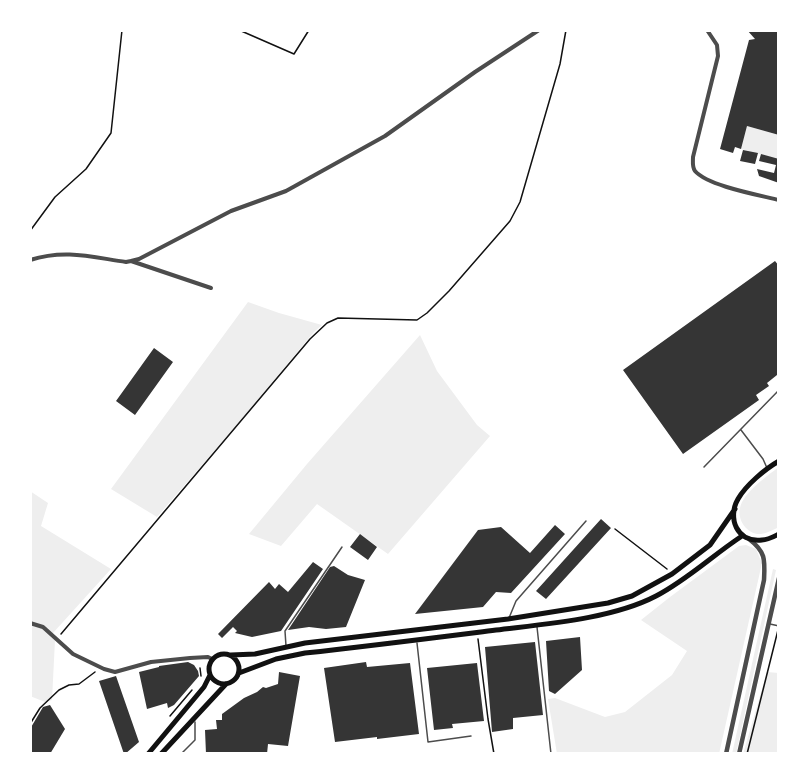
<!DOCTYPE html>
<html>
<head>
<meta charset="utf-8">
<style>
	body { margin:0 }
	#map { position:relative; width:809px; height:784px; overflow:hidden; background:#fff; font-family:"Fira Sans",sans-serif }
	canvas { display:block }
	.frame { position:absolute; inset:0; border:32px solid #fff; pointer-events:none }
</style>
</head>
<body>
<div id="map">
<canvas width="809" height="784"></canvas>
<div class="frame"></div>
</div>
<script>
const ctx = document.querySelector('canvas').getContext('2d');
ctx.lineJoin = 'round';
function fill(path, color) { ctx.fillStyle = color; ctx.fill(path, 'evenodd'); }
function trace(path, color, width, dash) { ctx.strokeStyle = color; ctx.lineWidth = width; ctx.lineCap = dash ? 'butt' : 'round'; ctx.setLineDash(dash || []); ctx.stroke(path); }
fill(new Path2D(`
	M747,126L779,135L778,159L741,149Z
	M248,302L279,313L322,325L314,332L235,427L157,517L111,489Z
	M420,335L437,371L477,425L490,436L388,554L317,504L281,546L249,534L307,464Z
	M779,467V527C773,530 767,533 761,534C748,535 737,521 740,508C743,493 767,476 779,467Z
	M30,491L48,503L41,526L111,569L53,633L55,640L52,700L45,702L30,696Z
	M746,545L756,549L762,563L719,754H557L548,699L555,698L605,717L625,712L672,675L687,651L641,620L670,597L739,546Z
	M773,569L776,570L736,754H732Z
	M767,672L779,673V754H743Z`), '#eee');
fill(new Path2D(`
	M747,30H779V135L747,126L741,149L735,147L733,153L720,149L749,40L755,39Z
	M743,150L758,153L755,164L740,161Z
	M761,154L779,159V183L759,176L757,169L774,173L776,165L759,161Z
	M775,261L779,266V368L777,375L767,383L769,386L756,395L759,400L683,454L623,370Z
	M154,348L173,362L135,415L116,401Z
	M601,519L611,528L546,599L536,591Z
	M555,525L565,534L511,593L496,592L483,607L415,614L478,530L501,527L530,553Z
	M360,534L377,547L368,560L350,547Z
	M313,562L323,569L281,631L252,637L235,633L237,631L233,627L222,638L218,634L269,582L275,589L279,584L288,592Z
	M334,566L348,575L365,580L346,627L326,629L309,627L288,630L330,567Z
	M580,637L582,670L555,694L549,691L546,641Z
	M535,642L543,715L513,718V729L492,732L485,647Z
	M188,662L194,665L198,671L199,676L174,705L168,708L167,703L147,709L139,672L159,667V666Z
	M366,662L367,667L410,663L419,734L377,739V737L335,742L324,668Z
	M477,663L484,721L452,724L453,728L434,730L427,668Z
	M279,672L300,676L288,746L268,744L267,754H206L205,730L217,729L216,720H222V714L244,698L257,692L263,687L266,688L278,684Z
	M116,676L139,742L125,754H124L99,681Z
	M50,705L65,729L50,754H30V729L43,707Z`), '#353535');
trace(new Path2D(`
	M239,30L294,54L309,30
	M30,231L55,197L86,169L111,133L122,30
	M615,529L667,569
	M61,634L310,339L327,323L338,318L417,320L427,313L449,291L510,221L520,202L560,64L566,30
	M478,639L488,719L494,754
	M200,668L201,676
	M170,716L192,690
	M30,724L40,708L59,690L69,685L79,684L95,672
	M747,754L778,630`), '#111', 1.5);
trace(new Path2D(`
	M741,430L763,459L767,468
	M704,467L779,390
	M509,618L516,601L586,521
	M770,624L779,626
	M537,627L551,754
	M417,643L428,742L471,736
	M286,646L285,631L342,547
	M181,754L195,740V722`), '#4c4c4c', 1.5);
trace(new Path2D(`
	M707,30L717,45L718,56L693,157C693,162 692,167 695,171C708,186 759,195 779,200
	M30,260C65,249 91,257 126,262L131,261L211,288
	M131,261L139,259L231,211L286,191L385,136L475,72L539,30
	M30,623L43,627L73,654L104,669L115,672L151,662L190,658L208,657L212,659`), '#4c4c4c', 4);
trace(new Path2D(`
	M726,754L764,580C765,560 766,552 749,539
	M739,754L779,578`), '#4c4c4c', 4.5);
trace(new Path2D(`
	M779,461C765,469 746,485 738,499C727,518 737,543 762,540C768,540 773,537 779,534
	M209 669a15 15 0 1 1 30 0a15 15 0 1 1-30 0Z
	M231,655L255,654L305,643L508,619L608,603L632,596L672,574L710,545L735,509
	M239,673L276,659L305,653C369,646 432,638 496,630C545,624 612,619 656,596C687,580 713,555 742,536
	M148,754L204,687L210,675
	M161,754L226,684`), '#111', 5);
</script>
</body>
</html>
